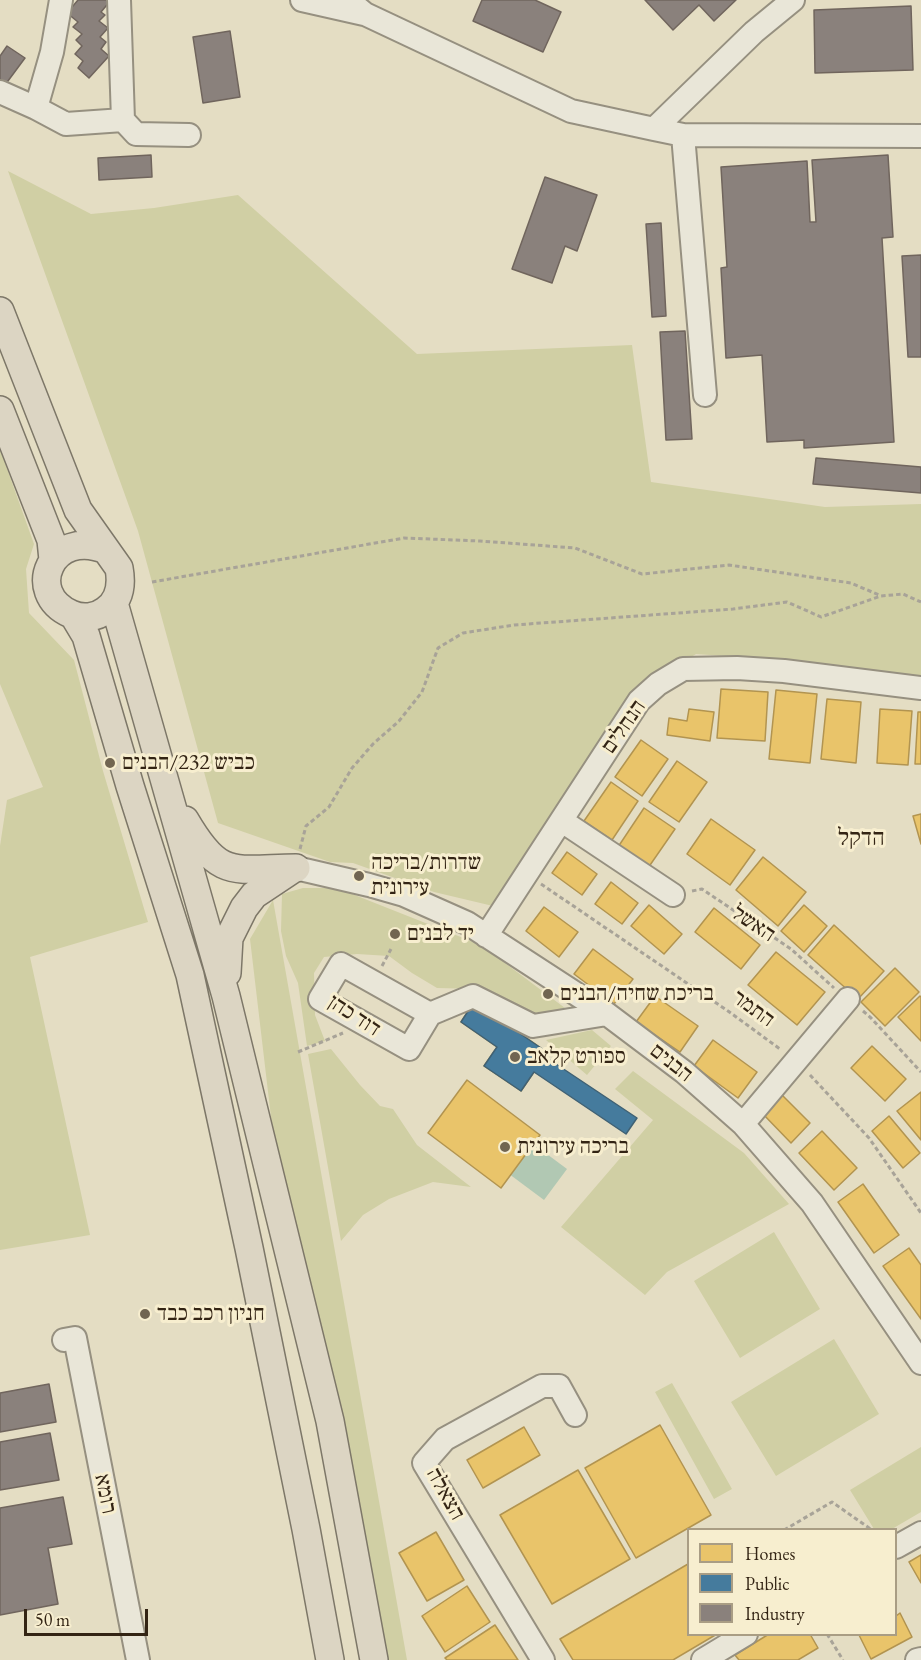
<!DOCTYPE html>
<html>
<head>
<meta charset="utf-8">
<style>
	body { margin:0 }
	#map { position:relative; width:921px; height:1660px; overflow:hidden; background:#e4ddc3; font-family:"EB Garamond",serif }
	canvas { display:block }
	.legend { position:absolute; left:687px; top:1528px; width:210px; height:108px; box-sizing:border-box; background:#f7eecf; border:2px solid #a99d84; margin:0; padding:8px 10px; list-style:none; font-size:18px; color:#332414 }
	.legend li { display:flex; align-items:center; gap:12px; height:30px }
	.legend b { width:30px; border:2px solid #a99d84 }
	.scale { position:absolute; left:24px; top:1609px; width:124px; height:27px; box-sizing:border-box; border:3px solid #332414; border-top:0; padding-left:8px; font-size:18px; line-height:21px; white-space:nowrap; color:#332414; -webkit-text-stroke:4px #f7eecf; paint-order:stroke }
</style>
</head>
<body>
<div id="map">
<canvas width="921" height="1660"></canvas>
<ul class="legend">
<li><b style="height:16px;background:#e9c46a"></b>Homes</li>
<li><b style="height:16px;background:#457b9d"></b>Public</li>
<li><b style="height:16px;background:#8a817c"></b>Industry</li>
</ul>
<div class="scale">50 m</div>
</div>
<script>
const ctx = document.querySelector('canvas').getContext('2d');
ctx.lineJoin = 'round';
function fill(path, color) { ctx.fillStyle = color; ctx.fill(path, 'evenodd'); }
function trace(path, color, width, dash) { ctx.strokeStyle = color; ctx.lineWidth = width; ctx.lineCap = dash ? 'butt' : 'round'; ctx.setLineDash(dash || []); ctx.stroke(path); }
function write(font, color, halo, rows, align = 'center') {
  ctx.font = font + ' "EB Garamond","Frank Ruhl Libre",serif'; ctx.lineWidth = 6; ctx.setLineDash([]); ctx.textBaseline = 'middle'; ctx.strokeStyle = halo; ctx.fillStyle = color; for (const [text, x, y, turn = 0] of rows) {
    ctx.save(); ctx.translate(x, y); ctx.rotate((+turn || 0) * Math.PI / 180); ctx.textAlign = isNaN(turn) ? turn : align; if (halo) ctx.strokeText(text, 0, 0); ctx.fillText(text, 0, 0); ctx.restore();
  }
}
fill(new Path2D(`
	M8,171L91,214L154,208L238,195L417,354L632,345L651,482L825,507L921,504V677L810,662L696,654L631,695L493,906L434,892L353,863L330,862L218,823L138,531Z
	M0,449L34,544L26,569L29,613L74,660L103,771L148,922L30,957L90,1235L0,1250V846L7,800L43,787L0,684Z
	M303,888H337L481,945L569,1011L548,1021L478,989L437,988L412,973L389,956L357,954L324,957L314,973L315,1015L325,1041L307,1046L298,983L286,956L281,931L282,894Z
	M273,900L407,1660H374L271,1117L250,939Z
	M592,1030L611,1046L587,1075L546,1040Z
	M331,1049L360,1085L380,1106L393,1109L417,1145L471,1187L433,1182L389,1199L363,1215L341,1241L308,1054Z
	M633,1071L744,1153L789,1204L667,1272L645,1295L561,1227L653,1120L615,1089Z
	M774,1232L820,1309L740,1358L694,1281Z
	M834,1339L879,1414L776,1476L731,1402Z
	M672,1383L732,1489L714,1499L655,1392Z
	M921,1447V1512L892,1529H874L850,1490Z`), '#d0cfa4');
fill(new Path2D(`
	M465,1093L567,1169L544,1200L442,1124Z`), '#b1c8b3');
const homes = new Path2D(`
	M721,689L768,692L765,741L717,738Z
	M776,690L817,694L810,763L769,759Z
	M827,699L861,702L856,763L821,759Z
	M689,709L714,712L710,741L667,735L669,718L687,721Z
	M880,709L912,711L908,765L877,763Z
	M918,712H921V764H915Z
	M641,740L668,759L642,796L615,777Z
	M677,761L707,782L679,822L649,802Z
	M611,782L638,801L612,840L584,821Z
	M644,808L675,829L648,868L618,847Z
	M921,814V844L913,816Z
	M711,819L755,850L730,885L687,854Z
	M567,852L597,874L582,895L552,873Z
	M763,857L806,892L778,926L736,890Z
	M611,882L638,903L622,924L595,904Z
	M649,905L682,934L664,954L631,926Z
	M804,905L827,926L804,952L781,931Z
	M544,907L578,932L559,957L526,931Z
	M714,908L760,945L741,969L695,932Z
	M834,925L884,971L858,999L808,955Z
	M593,949L633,979L614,1004L574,974Z
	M776,952L825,992L797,1025L748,985Z
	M895,968L919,992L885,1026L861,1002Z
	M655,996L698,1026L680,1052L636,1022Z
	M920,996L921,997V1041L898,1017Z
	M474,1002L511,1027L497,1047L461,1022Z
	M511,1027L541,1048L534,1072L521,1091L484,1066Z
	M713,1040L757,1072L738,1098L694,1066Z
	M872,1046L906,1079L885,1101L851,1068Z
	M467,1080L540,1135L501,1188L428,1133Z
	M921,1092V1140L897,1111Z
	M780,1093L810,1123L791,1143L761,1112Z
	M889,1116L920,1153L903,1168L872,1131Z
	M822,1131L857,1168L834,1190L799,1153Z
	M863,1184L899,1235L874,1253L838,1202Z
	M909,1248L921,1265V1319L883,1266Z
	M660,1425L711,1515L636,1558L585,1468Z
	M524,1427L540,1455L483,1488L467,1460Z
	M578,1470L630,1559L552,1604L500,1515Z
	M436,1532L464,1580L427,1601L399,1553Z
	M921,1555V1583L909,1562Z
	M688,1564V1634H717L673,1660H573L560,1639Z
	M467,1586L490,1622L445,1652L422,1616Z
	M900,1613L912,1637L871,1659L859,1635L896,1634V1616Z
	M495,1625L518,1660H447L445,1658Z
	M769,1634H810L818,1648L798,1660H739L735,1655Z`);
fill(homes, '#e9c46a');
trace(homes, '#b29450', 1.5);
const public = new Path2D(`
	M474,1002L541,1048L547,1058L637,1118L626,1134L534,1072L521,1091L484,1066L497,1047L461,1022Z`);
fill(public, '#457b9d');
trace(public, '#406174', 1.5);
const industry = new Path2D(`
	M78,0H111L101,12L105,15L99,21L108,28L100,37L106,42L101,49L109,56L89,78L78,68L83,61L75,54L82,46L76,40L82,34L73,27L78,22L67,13Z
	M482,0H535L561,12L543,52L473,21Z
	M645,0H736L714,21L699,5L673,30Z
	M911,6L913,70L815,73L814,10Z
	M230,31L240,97L203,103L193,37Z
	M7,46L25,58L5,85L0,82V56Z
	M151,155L152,177L99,180L98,158Z
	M888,155L893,237L882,238L894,442L804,448V440L767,442L762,355L726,358L721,268L727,267L721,167L807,161L810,222H816L812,160Z
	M545,177L597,195L577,251L565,246L552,283L512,269Z
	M661,223L666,316L652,317L646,224Z
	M921,255V357H908L902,256Z
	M685,331L692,439L666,440L660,332Z
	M816,458L921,467V493L813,484Z
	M49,1384L56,1422L0,1432V1393Z
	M50,1433L59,1480L0,1490V1442Z
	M63,1497L72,1544L48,1548L58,1604L0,1615V1508Z`);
fill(industry, '#8a817c');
trace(industry, '#70655d', 1.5);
const minor = new Path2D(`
	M119,0L123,120
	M302,0L364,14
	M348,0L365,14L571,111L654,129L754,32L793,0
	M0,92L36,108L66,124L123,120L136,134L189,135
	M36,108L52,52L61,0
	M654,129L683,135L921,136
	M683,135L705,395
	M562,821L673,895
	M296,868L369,885L404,895L467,923L607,1014L684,1072L743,1124L812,1203L921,1363
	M486,936L639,701L658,684L683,669L737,668L784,671L921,688
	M430,1014L409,1049L320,999L341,964L430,1014L473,996L533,1026L607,1014
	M743,1124L848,999
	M64,1340L75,1338L138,1660
	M896,1547L921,1533
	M543,1660L424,1463L445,1439L542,1386H559L575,1415
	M703,1660L746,1634
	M917,1660L921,1659`);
const major = new Path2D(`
	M0,311L78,510L119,568C122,584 120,600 106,610C96,618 82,619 71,614C23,593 52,527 106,550
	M0,410L51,540L53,560
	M114,603L226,996L330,1421L374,1660
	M74,616L86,636L130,786L190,975L249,1248L306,1529L330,1660
	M185,820C220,880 232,869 296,868
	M227,973L229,938L244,908L254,895L293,869`);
trace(minor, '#969080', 26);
trace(major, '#7d7768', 30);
trace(new Path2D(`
	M152,582L404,538L480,541L575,548L642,574L729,565L851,583L879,595
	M300,849L306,826L329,807L352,768L373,744L399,721L422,692L438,648L463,633L514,625L733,609L787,602L821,617L881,596L903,594L921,602
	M541,884L728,1011L780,1049
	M692,891L702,889L791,949L834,988
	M382,966L391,949
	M863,1011L871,1018L921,1072
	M298,1052L343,1033
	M810,1075L869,1138L921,1213
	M784,1530L832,1502L872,1530
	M827,1634L843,1660`), '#a8a398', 3, [4.5, 3]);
trace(minor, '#e9e6d8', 22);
trace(major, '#dcd5c3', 27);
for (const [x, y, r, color] of [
	[110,763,6,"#716551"],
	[359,876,6,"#716551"],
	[395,934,6,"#716551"],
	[548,994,6,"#716551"],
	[515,1057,6,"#716551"],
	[505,1147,6,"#716551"],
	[145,1314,6,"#716551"]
]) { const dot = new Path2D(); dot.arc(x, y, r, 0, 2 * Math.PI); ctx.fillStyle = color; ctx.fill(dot); trace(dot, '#f7eecf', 2); }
write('22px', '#332414', '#f7eecf', [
	["הנחלים",624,727,-55],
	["האשל",753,924,34],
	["התמר",753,1009,36],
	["דוד כהן",354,1016,33],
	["הבנים",671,1063,38],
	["רומא",105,1494,79],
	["הצאלה",445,1494,61]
]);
write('22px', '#332414', '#f7eecf', [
	["כביש 232/הבנים",122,763],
	["שדרות/בריכה",371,863],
	["עירונית",371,888],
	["יד לבנים",407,934],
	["בריכת שחיה/הבנים",560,994],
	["ספורט קלאב",527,1057],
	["בריכה עירונית",517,1147],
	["חניון רכב כבד",157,1314]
], 'left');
write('24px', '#332414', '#f7eecf', [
	["הדקל",861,838]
]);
</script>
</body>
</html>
